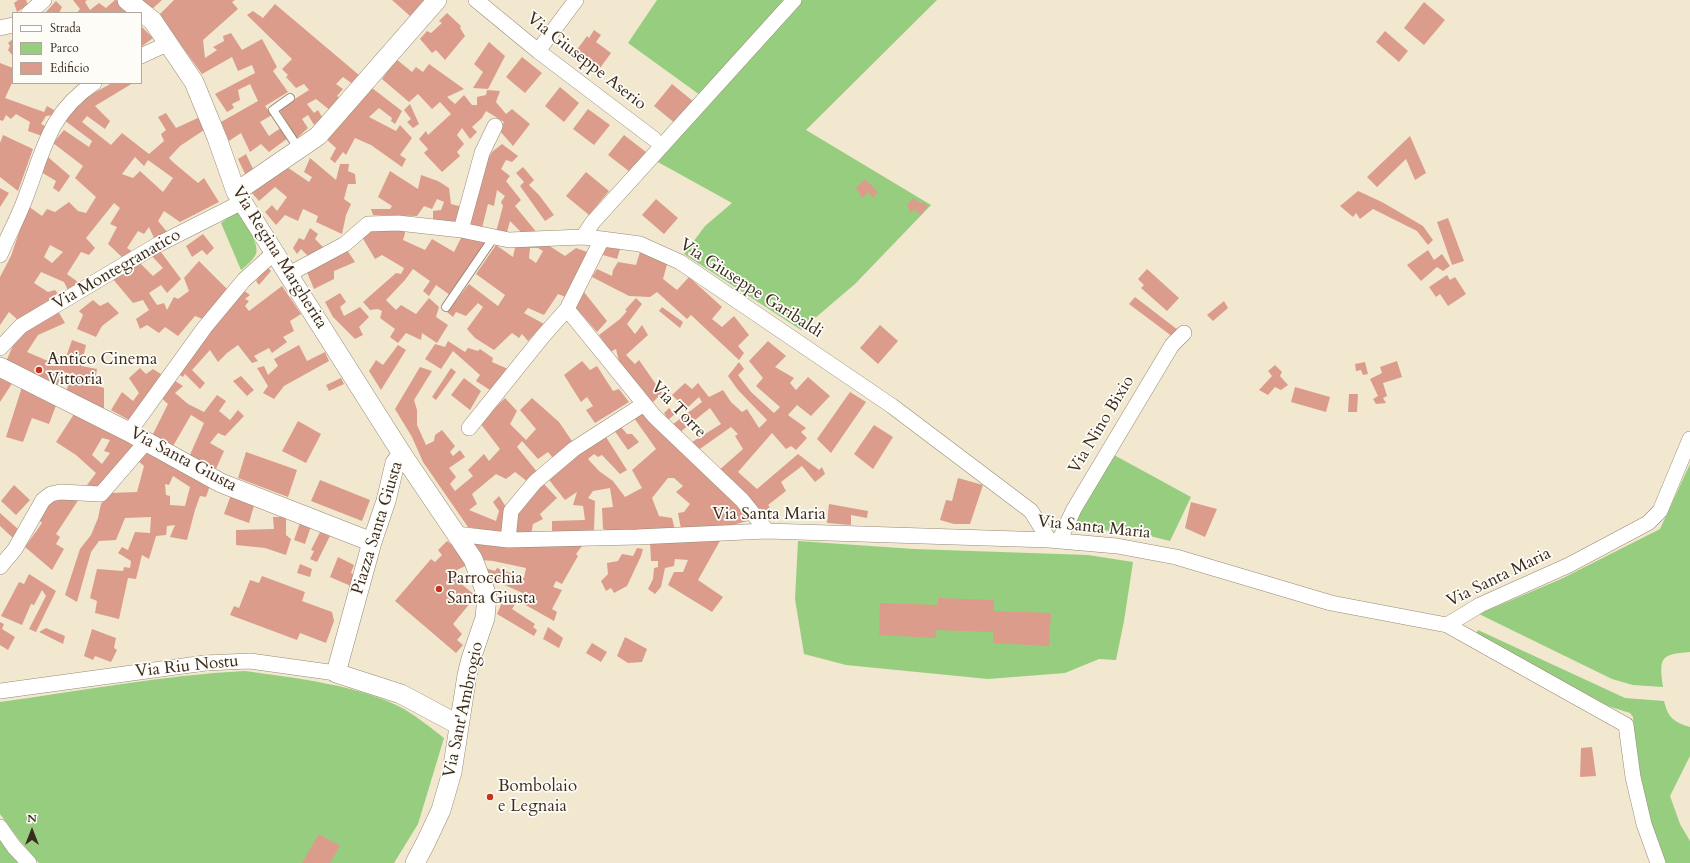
<!DOCTYPE html>
<html>
<head>
<meta charset="utf-8">
<style>
	body { margin:0 }
	#map { position:relative; width:1690px; height:863px; overflow:hidden; background:#f1e8cf; font-family:Cardo,serif }
	canvas { display:block }
	.legend { position:absolute; left:12px; top:12px; width:130px; height:72px; box-sizing:border-box; background:#fdfcf7; border:1px solid #afa8a0; margin:0; padding:5px 7px; list-style:none; font-size:12px; color:#3b2a1e }
	.legend li { display:flex; align-items:center; gap:8px; height:20px }
	.legend b { width:20px; border:1px solid #afa8a0 }
	.north { position:absolute; left:12px; top:811px; width:40px; height:40px; -webkit-text-stroke:3px #fdfcf7; paint-order:stroke; rotate:0deg; font-size:11px; font-weight:700; line-height:16px; text-align:center; color:#3b2a1e }
	.north::after { content:''; display:block; margin:auto; width:14px; height:18px; background:#3b2a1e; clip-path:polygon(50% 0,100% 100%,50% 72%,0 100%) }
</style>
</head>
<body>
<div id="map">
<canvas width="1690" height="863"></canvas>
<ul class="legend">
<li><b style="height:5px;background:#fff"></b>Strada</li>
<li><b style="height:11px;background:#97cd7f"></b>Parco</li>
<li><b style="height:11px;background:#dc9c8b"></b>Edificio</li>
</ul>
<div class="north">N</div>
</div>
<script>
const ctx = document.querySelector('canvas').getContext('2d');
ctx.lineJoin = 'round';
function fill(path, color) { ctx.fillStyle = color; ctx.fill(path, 'evenodd'); }
function trace(path, color, width, dash) { ctx.strokeStyle = color; ctx.lineWidth = width; ctx.lineCap = dash ? 'butt' : 'round'; ctx.setLineDash(dash || []); ctx.stroke(path); }
function write(font, color, halo, rows, align = 'center') {
  ctx.font = font + ' Cardo,serif'; ctx.lineWidth = 3.5; ctx.setLineDash([]); ctx.textBaseline = 'middle'; ctx.strokeStyle = halo; ctx.fillStyle = color; for (const [text, x, y, turn = 0] of rows) {
    ctx.save(); ctx.translate(x, y); ctx.rotate((+turn || 0) * Math.PI / 180); ctx.textAlign = isNaN(turn) ? turn : align; if (halo) ctx.strokeText(text, 0, 0); ctx.fillText(text, 0, 0); ctx.restore();
  }
}
fill(new Path2D(`
	M657,0H788L700,95L628,43Z
	M802,0H937L806,130L931,205L855,284L801,330L684,254L705,226L732,203L656,161Z
	M237,211C243,221 260,242 256,254C253,260 246,266 241,270L221,223Z
	M1114,455L1191,497L1170,541L1138,533L1073,528L1074,513Z
	M1690,464V652C1660,654 1659,658 1663,687L1633,685L1612,679L1479,614L1561,579L1660,529Z
	M798,541L914,549L1088,555L1133,562L1124,621L1116,660L1099,659L1065,673L988,679L846,665L804,654L795,599Z
	M1478,630L1625,698L1664,701C1668,718 1674,722 1690,727V756L1670,796L1680,824L1690,841V863H1665L1655,836L1639,776L1634,733L1633,717L1630,713L1608,706L1476,635Z
	M245,671C294,678 361,685 404,709C419,718 431,728 444,738L418,824L394,863H39L20,841L0,814V702C81,691 163,675 245,671Z
	M0,840L18,863H0Z`), '#97cd7f');
fill(new Path2D(`
	M18,0H26L28,5L17,12L14,3Z
	M73,0H87L85,2L90,10L99,3L106,8L115,0H117L129,13H77L80,9Z
	M141,0H162L150,11Z
	M174,0H235L232,2L238,9L203,40L205,58L217,50L213,47L224,41L223,36L231,33L242,50L262,39L277,67L273,71L288,92L265,106L272,115L260,122L269,136L282,127L288,138L269,152L261,144L250,152L241,133L229,141L221,122L258,101L250,84L238,90L240,100L232,104L234,108L227,112L215,94L255,73L252,65L238,71L232,57L202,74L159,15Z
	M392,0H424L410,16Z
	M56,1L62,7L59,13H45Z
	M1424,2L1445,20L1424,45L1404,28Z
	M275,4L359,75L354,85L343,77L336,84L343,89L337,96L341,99L331,111L316,99L307,104L314,113L318,110L322,117L314,125L308,115L302,119L308,128L296,139L279,109L309,90L304,84L296,88L286,77L288,75L282,69L292,59L247,15L253,11L263,18Z
	M447,13L461,26L460,28L465,36L445,60L436,50L432,53L420,39L427,31L431,33L442,23L439,21Z
	M141,26L153,38L141,47Z
	M594,30L601,35L596,42L611,53L600,68L576,51L587,36L589,38Z
	M1385,31L1408,51L1399,62L1376,42Z
	M13,39V56L8,50L10,46L8,43Z
	M489,42L505,56L488,89L473,88L483,72L474,64Z
	M522,57L542,73L525,93L506,77Z
	M396,59L412,72L416,67L423,72L429,64L464,89L447,97L455,104L464,95L472,105H477V97L486,95L487,90L500,91L496,102L506,114L512,109L530,124L513,146L499,130L504,122L486,111L482,118L472,127L477,132L470,139L462,128L457,135L464,144L457,152L460,156L442,172L424,153L428,149L419,139L426,131L428,135L451,114L440,102L432,109L418,94L409,102L382,79Z
	M0,63L13,68V81L5,98L44,112L47,106L54,110L53,115L46,116L41,124L47,127L42,136L28,131L30,122L16,114L11,119L6,115L3,121L0,120Z
	M112,83H133L95,106L110,121L105,129L87,116L82,122L111,145L122,133L149,154L164,141L161,134L166,130L158,117L166,113L176,128L202,116L204,130L180,146L169,158L174,163L167,170L174,163L198,183L204,178L219,202L180,222L164,211L158,221L168,233L154,238L149,227L144,234L138,231L127,248L133,252L123,258L108,244L117,227L110,224L120,208L114,203L86,238L95,248L89,255L81,252L67,274L82,285L69,292L64,282L41,272L34,283L48,292L55,290L60,296L19,321L9,312L0,325V277L11,256L28,206L42,216L47,209L55,212L69,202L78,211L86,213L96,197L75,178L83,166L53,143L64,130L89,147L92,141L64,120L85,98ZM135,157L144,166L148,160L173,178L163,192L140,171L133,178L122,174ZM50,245L63,252L52,263L44,257Z
	M672,84L694,102L676,124L654,106Z
	M560,87L579,103L564,122L545,106Z
	M372,88L402,111L395,124L391,121L392,118L379,108L369,117L396,131L400,125L412,138L400,155L406,159L402,167L371,145L355,138L346,155L343,152L335,163L330,159L336,148L325,138Z
	M410,104L419,124L413,128L407,122L411,119L404,110Z
	M588,109L610,125L594,145L573,129Z
	M3,135L33,149L18,191L0,177V143Z
	M624,135L646,152L630,172L608,155Z
	M1410,136L1426,173L1415,180L1406,159L1377,187L1367,177Z
	M502,144L518,156L512,162L506,160L501,169L510,176L506,181L521,200L515,206L538,234L524,235L510,221L507,232H496L503,206L501,202L505,196L497,190L494,206L488,204L482,228L466,226L481,170L492,152Z
	M246,154L254,171L246,176L238,159Z
	M48,157L70,176L59,192L53,188L56,181L41,172Z
	M310,158L336,180L340,164H349L348,171L355,174L356,184H348L344,199L351,204L346,215L342,234L316,222L318,216L303,209L298,221L285,215L276,225L265,212L272,205L277,211L287,197L275,187L259,201L252,193L287,167L309,182L312,177L304,172Z
	M523,167L534,180L529,185L539,195L554,215L545,221L520,186L524,182L516,173Z
	M390,171L418,189L421,175L438,181L449,188L451,204L463,207L460,222L433,220V211L441,210L444,202L437,199L432,209L424,206L417,216L373,215L371,209H390L392,206L378,197Z
	M586,172L609,191L589,215L566,196Z
	M865,179L878,192L873,198L868,192L862,198L856,188Z
	M0,188L9,193L0,207Z
	M1358,191L1382,202L1423,226L1433,240L1428,245L1417,231L1373,209L1360,219L1356,213L1353,217L1340,206Z
	M913,198L921,204L922,202L928,206L921,215L914,209L911,213L907,205Z
	M656,199L678,218L664,234L642,215Z
	M1448,218L1464,261L1452,265L1437,222Z
	M407,226L403,240L425,250L432,239L454,252L462,236L487,241L450,295L436,285L429,296L423,291L430,281L413,269L405,280L386,300L396,310L401,305L416,314L429,298L439,307L436,317L448,325L437,343L422,333L421,340L406,333L398,343L390,337L395,329L380,318L382,311L378,309L370,310L363,302L396,273L401,274L404,268L382,255L375,259L362,237L378,227Z
	M310,228L318,234L315,239L325,249L310,258L301,249L297,254L293,248L299,238L304,240Z
	M203,234L214,248L207,255L202,250L192,257L186,246Z
	M516,243H545L565,256L576,248L590,253L568,298L558,294L544,315L528,308L524,313L544,324L528,341L522,334L519,338L512,333L494,350L475,338L467,329L483,307L478,303L466,316L456,312L453,317L447,312L469,284L498,306L505,295L476,274L496,245L513,257ZM530,248H538L543,251L536,263L529,258Z
	M607,245L620,249L617,259L603,255Z
	M158,248L181,279L167,293L161,285L149,293L157,305L164,303L167,310L174,297L178,299L189,291L184,278L199,261L227,289L203,319L195,316L178,336L165,327L159,333L147,325L140,329L136,319L149,310L143,300L133,303L112,278L138,261L153,276L163,268L150,254Z
	M347,250L355,262L334,271V279L314,289L306,270Z
	M1428,250L1434,260L1442,254L1450,266L1443,271L1437,267L1421,281L1407,265Z
	M640,252L668,261L663,279L677,290L689,277L722,307L712,319L722,327L734,316L749,335L738,346L744,353L739,360L691,315L687,319L657,292L650,297L629,296L592,277L597,269L612,276L613,270L618,262L636,265Z
	M267,267L271,271L259,285L256,281Z
	M1147,269L1179,298L1167,311L1141,288L1144,285L1138,279Z
	M1447,275L1450,280L1455,277L1466,294L1448,306L1440,294L1436,297L1429,287Z
	M282,286L301,314L290,321L294,331L283,337L287,342L272,353L269,348L254,356L258,361L252,363L238,345L227,353L218,362L210,350L192,370L205,383L200,389L185,374L183,377L177,373L243,290L250,295L245,299L249,301L245,306L249,311Z
	M584,292L607,321L597,332L576,308Z
	M340,293L346,302L340,307L344,316L360,307L369,317L359,327L363,335L355,339L333,317L325,302Z
	M1135,297L1178,330L1173,337L1129,304Z
	M636,298L642,304L627,324L635,334L642,325L648,335L626,355L635,364L639,360L662,393L652,403L619,362L616,349L610,352L599,335L620,319L627,311L625,310Z
	M93,300L100,306L108,302L119,313L102,326L96,337L77,329L83,315L79,311Z
	M1224,301L1228,308L1213,321L1207,315Z
	M662,307L683,322L680,328L659,311Z
	M58,311L65,323L38,335L27,352L55,364L58,357H66L72,340L86,345L81,366L97,369L94,385L104,388V410L66,393L71,374L62,372L56,391L5,364L14,343L32,326Z
	M880,325L898,341L878,364L860,348Z
	M448,341L465,352L468,348L478,351L480,349L493,358L492,362L508,369L493,392L476,381L480,375L453,351L441,369L425,359L435,344L445,347Z
	M768,341L786,356L775,367L794,378L790,383L796,390L808,377L830,396L811,416L797,405L788,415L806,428L801,432L807,438L796,450L791,446L786,449L772,433L738,472L757,489L798,454L819,470L822,467L825,474L815,482L802,466L781,482L786,491L768,505L777,516L765,523L717,472L743,449L735,436L738,434L731,427L697,451L689,444L721,424L710,408L679,433L672,425L702,402L699,397L686,409L672,395L685,383L692,389L698,383L709,397L723,390L731,402L742,412L747,409L759,428L767,420L738,390L728,376L739,362L744,369L738,375L751,392L774,413L780,407L756,386L763,378L749,361Z
	M299,345L307,361L325,352L329,361L284,386L274,399L263,393L268,386L257,368L264,366L268,375L278,366L274,359Z
	M398,345L406,350L381,390L369,371L376,360L383,365Z
	M582,361L590,370L597,366L613,391L619,389L629,402L595,423L586,410L593,406L587,397L581,402L564,375Z
	M1397,361L1402,377L1383,383L1387,396L1383,398L1386,403L1376,404L1373,399L1378,396L1370,379L1382,373L1380,367Z
	M1365,362L1368,374L1363,375L1361,370L1356,371L1355,364Z
	M1275,365L1282,372L1280,376L1288,385L1281,390L1275,387L1268,395L1259,390L1272,376L1268,371Z
	M420,367L432,371L414,400L417,410V425L426,445L434,441L435,435L442,430L455,446L450,452L453,456L460,450L465,457L449,468L456,477L450,484L455,491L473,476L468,470L484,454L489,461L500,449L480,423L505,398L517,411L510,424L526,440L536,429L520,410L532,398L559,422L574,444L553,458L548,452L538,459L522,441L517,447L538,473L528,482L515,472L506,479L496,474L472,494L477,504L469,510L496,521L499,511L493,502L499,496L508,510L503,533L468,527L423,462L412,437L395,409Z
	M140,368L146,374L153,369L164,376L129,420L111,410L122,392L133,401L139,393L129,378Z
	M451,368L456,372L436,400L432,397Z
	M0,375L13,382L0,402Z
	M241,376L254,390L247,396L233,381Z
	M341,378L344,384L329,391L326,385Z
	M464,378L481,391L470,410L451,395Z
	M172,379L183,386L175,393L188,404L204,412L217,395L226,401L219,411L230,420L238,410L244,416L225,436L218,433L210,443L224,451L216,469L189,457L204,423L191,415L173,446L152,436L168,404L159,396Z
	M22,387L57,403L49,424L32,418L23,442L6,437Z
	M1295,387L1330,397L1326,412L1291,402Z
	M850,392L866,402L831,453L817,439Z
	M1349,394H1358L1357,412H1348Z
	M669,408L675,414L668,420L664,413Z
	M76,411L134,445L98,487L87,485L96,473L76,455L56,442ZM102,438L110,440L104,451L110,453L102,464L92,455Z
	M646,413L746,512L748,521L716,529H681L678,513L684,512L690,504L676,492L683,486L674,478H668L652,498L659,516L672,518L675,530L611,531L603,529L602,508L613,507L610,488L593,491L588,498L595,501L594,531L552,533V521L585,520L583,506L573,505L577,492L565,500L546,476L606,437L627,470L620,474L602,455L598,457L594,454L588,459L599,471L613,481L625,497L640,489L642,488L632,470L656,449L634,418Z
	M298,421L321,434L306,463L282,451Z
	M874,425L893,437L873,469L854,454Z
	M621,427L627,434H632L639,442L628,450L614,430Z
	M144,452L211,483L206,497L200,496L195,510L187,540L170,537L175,525L167,526L166,535L156,536L149,559L142,555L136,579L128,578L119,619L95,613L97,601L90,598L97,569L123,571L124,567L130,568L131,561L118,553L122,547L128,550L135,532L150,533L151,517L125,518L116,540L99,541L91,552L77,602L65,595L80,549L91,535L98,518L101,504L109,493L137,492L144,466L137,460ZM173,476L190,487L185,506L170,505V496L166,495L165,484L169,485Z
	M246,452L297,470L288,497L238,478Z
	M958,478L983,485L970,524H954L940,520L946,500L952,501Z
	M320,480L370,500L362,521L311,501Z
	M543,483L557,498L540,514L543,519L533,524L531,534H513L519,509Z
	M14,485L30,500L16,515L1,501Z
	M232,492L255,502L249,523L224,514Z
	M81,496L56,534L60,537L56,544L64,549L52,570L25,547L42,523L38,519L53,497Z
	M1191,502L1217,509L1205,537L1185,528Z
	M829,504L868,511L867,518L851,515V525L827,523Z
	M0,513L18,529L14,539L0,526Z
	M273,517H286V535L291,539L286,555L265,548L236,545V530L274,529Z
	M301,520L311,526L305,544L294,540Z
	M320,532L330,536L317,562L310,559L314,551L311,550Z
	M721,539L698,580L723,597L712,612L668,585L674,572H683L688,560L675,559L674,566L665,568L661,587L655,594L648,589L653,579L654,568L658,567V561H651L650,542Z
	M447,541L456,548L467,565L457,570L453,577L476,596L453,624L462,634L457,640L463,645L456,653L395,601L431,559L435,562L442,555L438,550Z
	M471,542L582,546L576,554L578,556L562,584L556,581L553,587L562,590L552,609L557,612L554,621L522,603L527,595L487,577L485,568L495,571L497,568L524,578L526,568L493,561L481,560Z
	M637,548L643,549L641,556L627,586L614,593L611,588L606,591L601,581L608,574L607,563L618,561L622,554L633,556Z
	M338,557L354,565L351,573L356,575L353,587L330,577Z
	M300,564L312,569L310,577L297,573Z
	M29,574L56,591L36,632L29,629L46,596L42,590L34,605L31,604L22,625L1,616L19,582L24,584Z
	M262,576L305,592L302,601L332,612L334,621L326,643L300,633L297,640L230,615L234,606L239,608L250,580L259,583Z
	M506,593L518,600L512,609L535,624L533,627L537,630L534,636L497,614Z
	M938,598L994,600V611L1051,613L1049,646L993,643V632L936,630V638L879,635L880,603L938,605Z
	M0,622L4,624L2,629L15,637L8,650L0,645Z
	M548,627L563,638L559,648L543,639Z
	M46,628L65,636L63,644L39,632Z
	M92,629L116,638L114,648L117,650L111,662L95,656L93,660L84,656Z
	M625,637L647,649L642,662L628,663L617,656Z
	M592,643L607,652L601,662L586,653Z
	M1592,747L1596,776L1580,777L1581,748Z
	M319,834L340,846L330,863H302Z`), '#dc9c8b');
const service = new Path2D(`
	M290,98L273,110L299,149
	M446,307L494,237`);
const minor = new Path2D(`
	M476,0L538,51L654,139
	M29,13L44,0
	M0,28L13,25
	M538,51L576,0
	M141,56L169,43
	M461,230L482,153L495,126
	M583,237L593,222L794,0
	M0,255C8,236 18,218 25,199C44,150 48,114 94,83
	M289,274L345,244L368,224L398,223L461,230L509,240L583,237L602,239L640,244L680,262L892,406L1031,511L1049,540
	M567,309L654,416L742,500L767,531
	M0,348L21,326L157,245L242,202
	M469,428L543,336L567,309L602,239
	M129,432L205,327L244,280L275,252
	M456,534L508,540L637,537L767,531L1049,540L1117,546L1176,557L1331,603L1447,625L1480,605L1569,565L1648,523L1660,511L1690,439
	M508,540L511,511L535,482L574,449L644,404
	M1059,541L1074,509L1172,345L1184,333
	M0,567L15,549L43,500L51,494L60,492L101,494L146,442
	M1447,625L1626,725L1633,777L1644,824L1658,863
	M0,691L205,663L250,661L336,673
	M0,827L14,847L29,863`);
const tertiary = new Path2D(`
	M127,0L153,21L194,82L217,138L236,192L402,454L473,559L487,596L485,618L471,659L467,675L452,772L441,810L426,842L415,863
	M236,192L318,136L437,0
	M0,367L129,432L221,483L372,542
	M402,454L395,463L386,501L372,542L336,673L401,694L459,725`);
trace(service, '#968976', 10);
trace(minor, '#968976', 16);
trace(tertiary, '#968976', 20);
trace(service, '#fff', 8);
trace(minor, '#fff', 15);
trace(tertiary, '#fff', 19);
for (const [x, y, r, color] of [
	[39,370,4,"#c8321e"],
	[439,589,4,"#c8321e"],
	[490,797,4,"#c8321e"]
]) { const dot = new Path2D(); dot.arc(x, y, r, 0, 2 * Math.PI); ctx.fillStyle = color; ctx.fill(dot); trace(dot, '#fdfcf7', 1.5); }
write('17px', '#3b2a1e', '#fdfcf7', [
	["Via Giuseppe Aserio",586,62,38],
	["Via Regina Margherita",279,258,58],
	["Via Montegranatico",117,270,-30],
	["Via Giuseppe Garibaldi",751,289,33],
	["Via Torre",678,410,46],
	["Via Nino Bixio",1102,425,-59],
	["Via Santa Giusta",183,460,28],
	["Via Santa Maria",769,515],
	["Piazza Santa Giusta",378,528,-73],
	["Via Santa Maria",1094,528,6],
	["Via Santa Maria",1499,578,-26],
	["Via Riu Nostu",187,667,-6],
	["Via Sant'Ambrogio",464,710,-78]
]);
write('17px', '#3b2a1e', '#fdfcf7', [
	["Antico Cinema",47,360],
	["Vittoria",47,380],
	["Parrocchia",447,579],
	["Santa Giusta",447,599],
	["Bombolaio",498,787],
	["e Legnaia",498,807]
], 'left');
</script>
</body>
</html>
